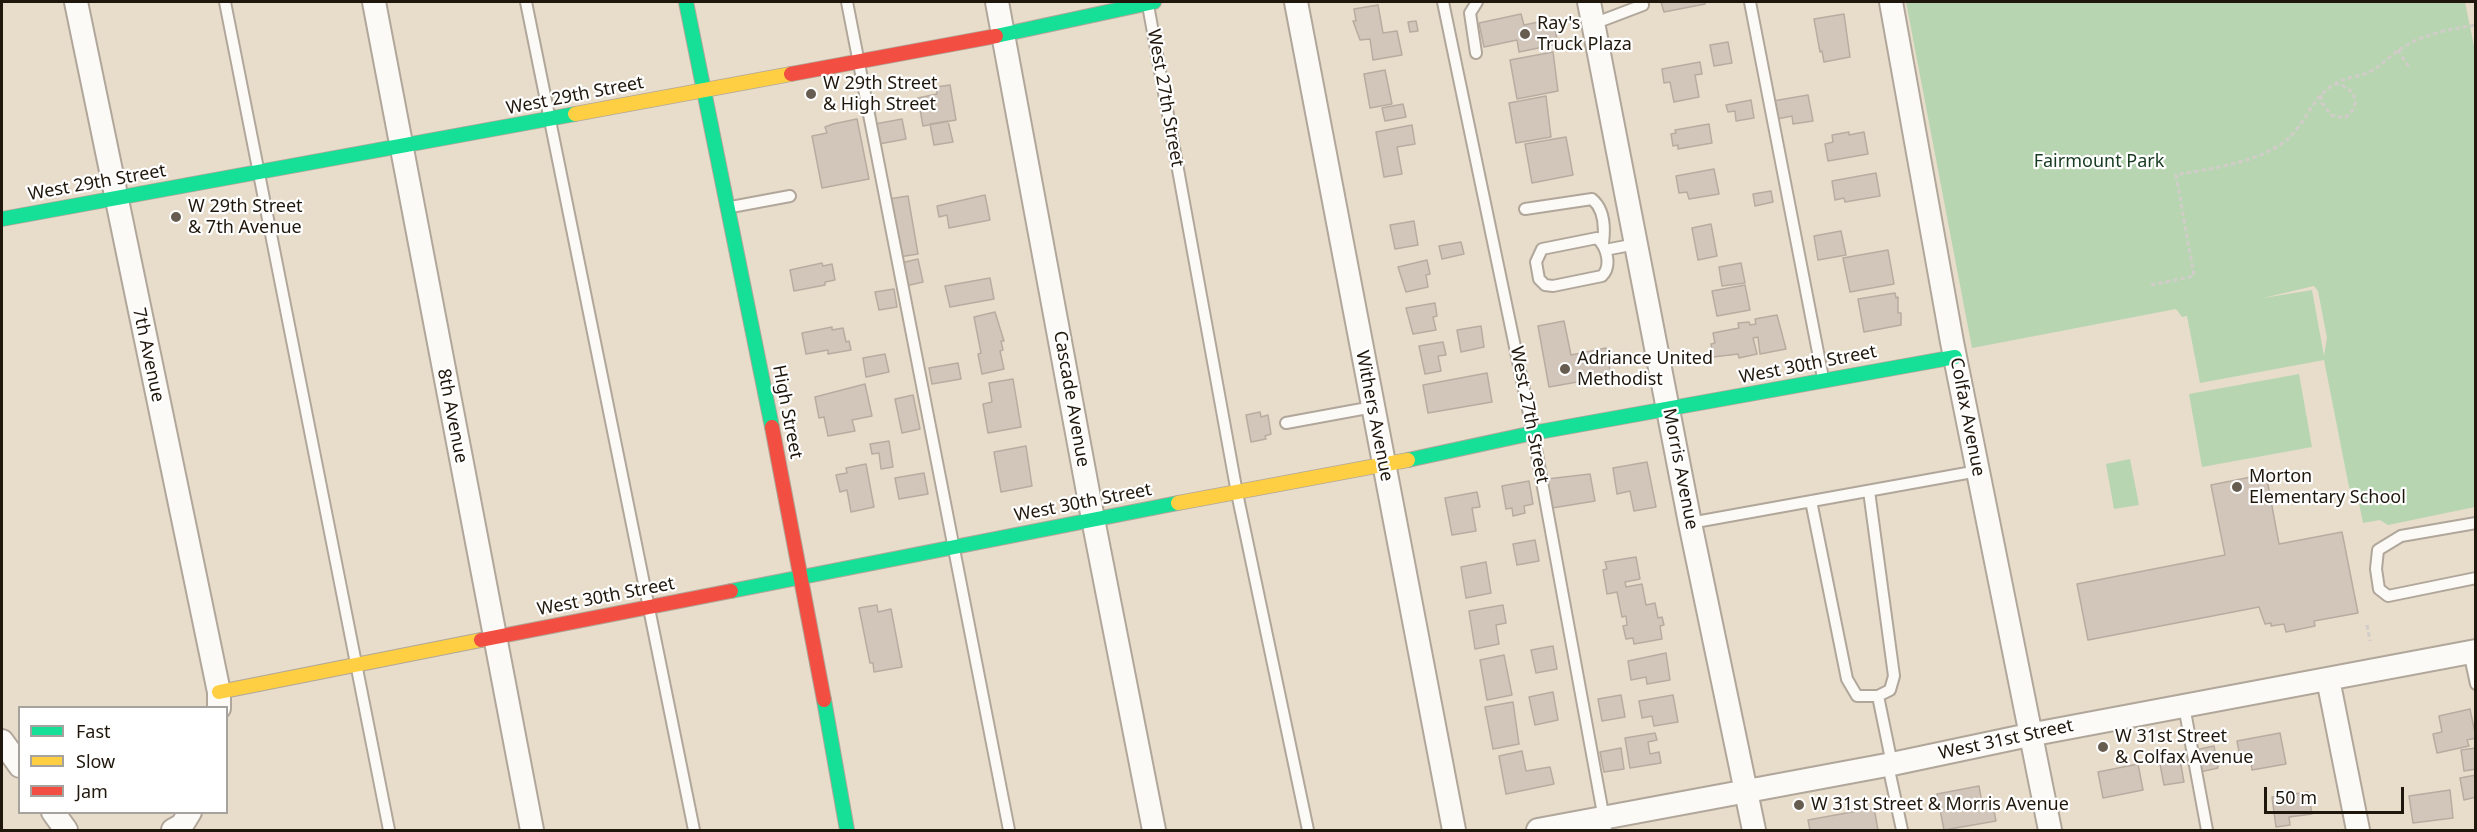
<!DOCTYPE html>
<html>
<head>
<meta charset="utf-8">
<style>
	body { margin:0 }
	#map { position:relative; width:2477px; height:832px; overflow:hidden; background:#e8dccb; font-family:"Noto Sans",sans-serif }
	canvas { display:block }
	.frame { position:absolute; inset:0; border:3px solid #20170c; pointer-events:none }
	.legend { position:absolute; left:18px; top:706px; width:210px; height:108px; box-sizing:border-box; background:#fff; border:2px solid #a6a29e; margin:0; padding:8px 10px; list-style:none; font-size:18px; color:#20170c }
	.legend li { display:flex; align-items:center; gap:12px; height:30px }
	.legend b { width:30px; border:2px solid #a6a29e }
	.scale { position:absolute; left:2264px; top:787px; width:140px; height:27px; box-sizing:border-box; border:3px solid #20170c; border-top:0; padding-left:8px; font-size:18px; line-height:21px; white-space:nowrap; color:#20170c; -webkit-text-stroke:4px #fff; paint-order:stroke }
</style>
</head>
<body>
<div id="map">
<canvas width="2477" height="832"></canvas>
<div class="frame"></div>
<ul class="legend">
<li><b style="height:8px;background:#16e098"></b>Fast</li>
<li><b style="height:8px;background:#ffcf43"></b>Slow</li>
<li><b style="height:8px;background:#f24e42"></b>Jam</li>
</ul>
<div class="scale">50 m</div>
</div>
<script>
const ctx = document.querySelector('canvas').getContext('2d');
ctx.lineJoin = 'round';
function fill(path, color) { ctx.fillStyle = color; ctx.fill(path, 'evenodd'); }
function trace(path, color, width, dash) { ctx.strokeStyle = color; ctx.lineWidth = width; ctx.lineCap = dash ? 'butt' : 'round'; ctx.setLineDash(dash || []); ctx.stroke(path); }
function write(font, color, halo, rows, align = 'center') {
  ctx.font = font + ' "Noto Sans",sans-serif'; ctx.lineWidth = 4.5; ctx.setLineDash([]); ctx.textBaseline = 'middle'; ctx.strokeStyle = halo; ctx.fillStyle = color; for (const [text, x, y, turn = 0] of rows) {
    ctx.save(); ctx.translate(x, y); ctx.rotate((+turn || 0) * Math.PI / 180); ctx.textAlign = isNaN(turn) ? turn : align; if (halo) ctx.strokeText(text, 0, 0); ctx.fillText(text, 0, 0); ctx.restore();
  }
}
fill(new Path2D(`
	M1906,2H2465L2476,56L2475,507L2388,525L2380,520L2363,523L2358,498L2349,487L2324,360L2200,383L2187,316L2182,317L2176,309L1972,348ZM2314,286L2318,291L2327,338L2324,356L2312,290L2263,298Z
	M2299,374L2312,447L2202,467L2189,394Z
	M2130,459L2139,505L2114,509L2106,464Z`), '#b8d5b1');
const building = new Path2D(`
	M1661,2H1705V4L1664,12Z
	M1378,5L1383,33L1397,31L1402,55L1373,60L1370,39L1360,40L1353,21H1356L1354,9Z
	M1521,14L1524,25L1553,19L1558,44L1519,52L1517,40L1484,47L1479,23Z
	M1844,14L1850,57L1824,62L1822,51L1820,52L1814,19Z
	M1416,21L1418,31L1410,32L1408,22Z
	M1728,42L1732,63L1714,66L1710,45Z
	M1553,52L1558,91L1517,99L1510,60Z
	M1700,62L1702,74L1695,75L1699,97L1674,102L1670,82L1664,83L1662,69Z
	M1385,70L1392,104L1370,108L1364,74Z
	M950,85L956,120L923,126L918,98L937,94L936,87Z
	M1808,95L1813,121L1793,124L1792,116L1777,119L1773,101Z
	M1546,96L1551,137L1516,143L1509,103Z
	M1751,100L1754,118L1736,121L1735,111L1728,112L1726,105Z
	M1403,104L1406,117L1385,121L1382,108Z
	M857,119L869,179L822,188L812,136L827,133L825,127L833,124Z
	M902,119L906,139L879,144L875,124Z
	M948,121L953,142L934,145L930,124Z
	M1709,124L1712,143L1678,149V145L1673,146L1671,134L1676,133L1675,130Z
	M1412,125L1415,144L1397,147L1402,174L1384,177L1376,132Z
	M1849,132V135L1864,132L1868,154L1828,161L1825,144L1833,142L1832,135Z
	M1566,137L1573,175L1532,183L1525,144Z
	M1714,169L1719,194L1689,199L1687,192L1679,193L1676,176Z
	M1876,173L1880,196L1845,202L1844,198L1835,200L1832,181Z
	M1771,191L1773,202L1755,206L1753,194Z
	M985,195L990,220L949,228L947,215L939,217L937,206Z
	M908,196L918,254L899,257L889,199Z
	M1414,221L1418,245L1395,249L1390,225Z
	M1711,224L1717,256L1698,260L1692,228Z
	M1841,231L1846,255L1818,260L1814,236Z
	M1461,242L1464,254L1442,259L1439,246Z
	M1888,250L1894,284L1850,292L1843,258Z
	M918,259L923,282L906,286L901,263Z
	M1427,260L1430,274L1426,275L1428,287L1406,292L1398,267Z
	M822,263L823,266L832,264L835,280L825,282V285L794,291L790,270Z
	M1741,263L1745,283L1722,286L1719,267Z
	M990,278L994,299L950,307L945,286Z
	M1745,285L1750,310L1717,316L1712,291Z
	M894,289L897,307L879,310L875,292Z
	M1895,293L1896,298L1898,297V313H1901V325L1864,332L1858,299Z
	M1435,303L1437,316L1433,317L1436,330L1413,334L1406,308Z
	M995,312L1004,341H1001L1003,350L1000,351L1004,369L982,374L978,354L981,353L974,317Z
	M1777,315L1786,349L1760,354L1758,337L1753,338L1757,354L1739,358L1738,354L1713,357L1711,344L1715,343L1713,333L1739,328L1738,323L1749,322L1750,325L1756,324L1755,319Z
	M1564,321L1571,355L1606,348L1611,376L1549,387L1538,326Z
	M1481,326L1484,347L1461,352L1457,330Z
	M832,327V330L843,328L846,342L849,341L851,350L828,354V350L806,354L802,333Z
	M1443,342L1446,355L1438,356L1441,371L1425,374L1419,346Z
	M885,354L889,372L866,377L863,358Z
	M958,363L961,379L932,384L929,368Z
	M1487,373L1492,402L1428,413L1423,385Z
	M1013,379L1021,427L988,433L983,404L992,402L989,383Z
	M865,384L872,416L852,420L855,431L828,436L824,417L819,418L815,397Z
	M913,395L920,429L902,433L895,399Z
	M1260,412L1261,417L1268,415L1271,434L1265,436L1266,439L1251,442L1246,415Z
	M889,441L893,467L881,469L879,453L872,454L870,444Z
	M1026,446L1032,486L1001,492L994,452Z
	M1647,462L1656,507L1634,511L1630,491L1617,494L1613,468Z
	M866,464L874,507L851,512L847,490L840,492L836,475L847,473L846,468Z
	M924,473L928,494L899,499L895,478Z
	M1590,474L1595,501L1552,508L1547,479Z
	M2266,474L2279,544L2342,532L2358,613L2314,621L2315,626L2286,632L2284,624L2271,626V623L2265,624L2259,607L2088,640L2077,584L2225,555L2211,485Z
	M1529,481L1533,504L1524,506L1525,513L1513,516L1512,508L1506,509L1502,486Z
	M1477,492L1480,507L1472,508L1476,531L1452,535L1445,498Z
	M1535,540L1539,561L1517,565L1513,544Z
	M1636,557L1640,579L1625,582L1626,587L1642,584L1646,605L1655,603L1658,618L1662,617L1664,625L1660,626L1662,639L1634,644L1633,638L1626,639L1623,626L1627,625L1626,616L1622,617L1617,592L1607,594L1603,570L1607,569L1605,562Z
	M1486,562L1491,593L1466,598L1461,567Z
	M877,605L878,612L891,609L902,667L874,672L873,663H870L859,608Z
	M1503,605L1506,623L1496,625L1499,644L1475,649L1469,611Z
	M1553,646L1557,669L1536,673L1531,650Z
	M1666,653L1670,680L1647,684L1646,677L1631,680L1628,661Z
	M1504,655L1512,695L1487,700L1480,660Z
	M1553,692L1558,720L1535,725L1529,697Z
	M1621,695L1625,717L1602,721L1598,699Z
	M1673,695L1678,722L1654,726L1652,716L1642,718L1639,701Z
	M1513,702L1519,744L1493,749L1485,707Z
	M2470,709L2476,738L2467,740L2469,746L2437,753L2433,734L2442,732L2439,716Z
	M1655,733L1657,740L1648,742L1650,754L1659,752L1661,763L1630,768L1625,738Z
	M2280,733L2286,764L2252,770L2251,761L2241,762L2237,741Z
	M2214,746L2218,768L2200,772L2195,750Z
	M1621,748L1624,769L1604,772L1600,752Z
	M2476,748V769L2464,771L2461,750Z
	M1522,751L1526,771L1550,767L1554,784L1506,794L1499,756Z
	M2180,760L2184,782L2164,785L2160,764Z
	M2138,764L2143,790L2103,798L2098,772Z
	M2476,775V797L2464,800L2460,778Z
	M1979,786L1982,803L1992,801L1996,821L1944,830L1937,794Z
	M2450,790L2453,818L2413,823L2409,796Z
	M2308,792L2312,814L2289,817L2290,825L2276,827L2272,797Z
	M1874,808L1878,830H1810L1808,820Z`);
fill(building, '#d2c6bb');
trace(building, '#b8aca1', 1.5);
const lane = new Path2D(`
	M225,2L389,830
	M526,2L694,830
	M847,2L1009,830
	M1443,2L1533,433L1606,830
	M1750,2L1823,378
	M1148,5L1237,493L1308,830
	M1593,24L1643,5L1642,2
	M1476,53L1470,13L1477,2
	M731,207L790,196
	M1525,209L1592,199C1604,209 1605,228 1603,243
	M1597,238C1607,247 1612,266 1602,276L1553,286L1545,285L1539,279L1536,262L1542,249Z
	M1605,250L1636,244
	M1286,423L1373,407
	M1811,501L1847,679L1857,696H1878L1890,690L1894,676L1869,491
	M1690,523L1978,471
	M2476,523L2401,536L2378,550L2376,569L2379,589L2388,596L2476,578
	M2469,652L2476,684
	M1878,696L1892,764
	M2184,706L2207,830
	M1888,765L1902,830`);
const street = new Path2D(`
	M76,2L219,692V708
	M374,2L532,830
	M997,2L1093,519L1154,830
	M1296,2L1454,830
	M1589,2L1690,523L1754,830
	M1891,2L1952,342L2050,830
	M2328,679L2358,830
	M2,741L20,766
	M53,812L66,830
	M173,830L182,825L190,812
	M1538,830L1892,764L2029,735L2476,651`);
const fast = new Path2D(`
	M686,2L772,427
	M996,36L1154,2
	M2,219L575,114
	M1408,460L1533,433L1955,357
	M731,591L1178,503
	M824,700L847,830`);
const slow = new Path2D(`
	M575,114L791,74
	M1178,503L1408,460
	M219,692L481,640`);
const jam = new Path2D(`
	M791,74L996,36
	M772,427L824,700
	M481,640L731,591`);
trace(lane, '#b0a79a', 14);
trace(street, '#b0a79a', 26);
trace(fast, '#b0a79a', 16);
trace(slow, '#b0a79a', 16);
trace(jam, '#b0a79a', 16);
trace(new Path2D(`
	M2398,50L2409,67
	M2321,95L2322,103L2331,115L2344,118C2363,107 2356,86 2335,84
	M2151,285L2194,276L2176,175C2212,168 2253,164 2284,142C2302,129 2308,107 2324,92C2341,75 2356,80 2373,70C2383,64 2392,54 2402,48C2424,34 2450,29 2476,25
	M2367,625L2370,641`), '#d0cdc8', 3, [4.5, 3]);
trace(lane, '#fcfaf7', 10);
trace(street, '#fcfaf7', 22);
trace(fast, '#16e098', 14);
trace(slow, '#ffcf43', 14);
trace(jam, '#f24e42', 14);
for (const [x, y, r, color] of [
	[1525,34,6,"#665c4f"],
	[811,94,6,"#665c4f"],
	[176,217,6,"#665c4f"],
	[1565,369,6,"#665c4f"],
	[2237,487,6,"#665c4f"],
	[2103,747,6,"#665c4f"],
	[1799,805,6,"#665c4f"]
]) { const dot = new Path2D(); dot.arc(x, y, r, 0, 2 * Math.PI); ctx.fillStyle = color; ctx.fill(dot); trace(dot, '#fff', 2); }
write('18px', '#20170c', '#fff', [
	["Ray's",1537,24],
	["Truck Plaza",1537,45],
	["W 29th Street",823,84],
	["& High Street",823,105],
	["W 29th Street",188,207],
	["& 7th Avenue",188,228],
	["Adriance United",1577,359],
	["Methodist",1577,380],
	["Morton",2249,477],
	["Elementary School",2249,498],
	["W 31st Street",2115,737],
	["& Colfax Avenue",2115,758],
	["W 31st Street & Morris Avenue",1811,805]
], 'left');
write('18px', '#20170c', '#fff', [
	["West 29th Street",575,96,-11],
	["West 27th Street",1165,98,80],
	["West 29th Street",97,183,-10],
	["7th Avenue",148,355,78],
	["West 30th Street",1808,365,-11],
	["Cascade Avenue",1071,399,80],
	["High Street",787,412,79],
	["West 27th Street",1529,415,79],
	["8th Avenue",452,416,79],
	["Withers Avenue",1374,416,79],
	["Colfax Avenue",1967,417,79],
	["Morris Avenue",1680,469,79],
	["West 30th Street",1083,503,-11],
	["West 30th Street",606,597,-11],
	["West 31st Street",2006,740,-12]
]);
write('18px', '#173b20', '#fff', [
	["Fairmount Park",2099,162]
]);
</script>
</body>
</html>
